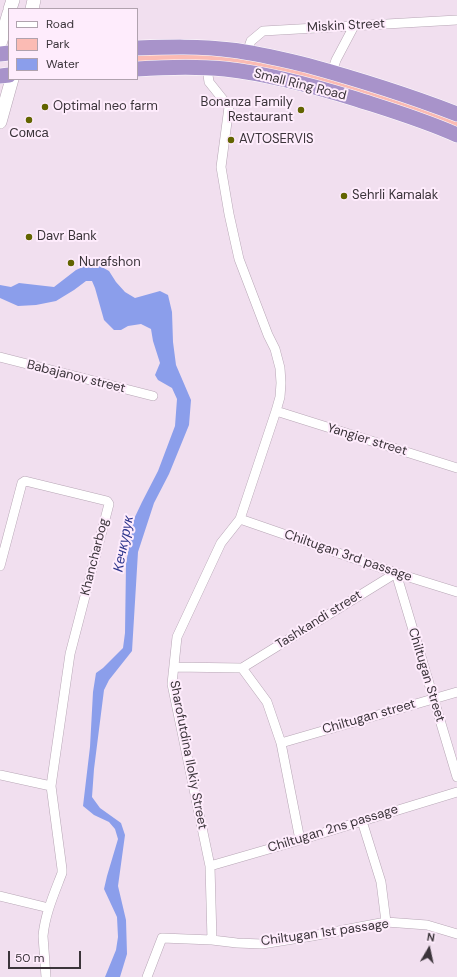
<!DOCTYPE html>
<html>
<head>
<meta charset="utf-8">
<style>
	body { margin:0 }
	#map { position:relative; width:457px; height:977px; overflow:hidden; background:#f1dfef; font-family:"DM Sans",sans-serif }
	canvas { display:block }
	.legend { position:absolute; left:8px; top:8px; width:130px; height:72px; box-sizing:border-box; background:#feecfc; border:1px solid #b0a2ae; margin:0; padding:5px 7px; list-style:none; font-size:12px; color:#3b343a }
	.legend li { display:flex; align-items:center; gap:8px; height:20px }
	.legend b { width:20px; border:1px solid #b0a2ae }
	.north { position:absolute; left:409px; top:929px; width:40px; height:40px; -webkit-text-stroke:3px #feecfc; paint-order:stroke; rotate:9deg; font-size:11px; font-weight:700; line-height:16px; text-align:center; color:#3b343a }
	.north::after { content:''; display:block; margin:auto; width:14px; height:18px; background:#3b343a; clip-path:polygon(50% 0,100% 100%,50% 72%,0 100%) }
	.scale { position:absolute; left:8px; top:951px; width:73px; height:18px; box-sizing:border-box; border:2px solid #3b343a; border-top:0; padding-left:5px; font-size:12px; line-height:14px; white-space:nowrap; color:#3b343a; -webkit-text-stroke:3px #feecfc; paint-order:stroke }
</style>
</head>
<body>
<div id="map">
<canvas width="457" height="977"></canvas>
<ul class="legend">
<li><b style="height:5px;background:#fff"></b>Road</li>
<li><b style="height:11px;background:#fbbbb4"></b>Park</li>
<li><b style="height:11px;background:#8b9eeb"></b>Water</li>
</ul>
<div class="north">N</div>
<div class="scale">50 m</div>
</div>
<script>
const ctx = document.querySelector('canvas').getContext('2d');
ctx.lineJoin = 'round';
function fill(path, color) { ctx.fillStyle = color; ctx.fill(path, 'evenodd'); }
function trace(path, color, width, dash) { ctx.strokeStyle = color; ctx.lineWidth = width; ctx.lineCap = dash ? 'butt' : 'round'; ctx.setLineDash(dash || []); ctx.stroke(path); }
function write(font, color, halo, rows, align = 'center') {
  ctx.font = font + ' "DM Sans",sans-serif'; ctx.lineWidth = 4; ctx.setLineDash([]); ctx.textBaseline = 'middle'; ctx.strokeStyle = halo; ctx.fillStyle = color; for (const [text, x, y, turn = 0] of rows) {
    ctx.save(); ctx.translate(x, y); ctx.rotate((+turn || 0) * Math.PI / 180); ctx.textAlign = isNaN(turn) ? turn : align; if (halo) ctx.strokeText(text, 0, 0); ctx.fillText(text, 0, 0); ctx.restore();
  }
}
fill(new Path2D(`
	M191,52L229,56L302,71L389,96L457,121V127L326,83L137,62V55Z`), '#fbbbb4');
fill(new Path2D(`
	M90,264L100,266L109,271L116,282L125,292L135,298L160,291L168,295L172,312L173,342L176,365L191,400L189,425L169,474L154,503L138,552L132,651L109,680L104,690L94,769L92,797L100,808L121,823L125,835L118,886L126,920L127,954L120,977H105L116,950L118,937L117,917L104,889L107,876L118,839L115,829L109,822L94,815L83,806L90,747L93,692L96,673L103,668L123,648L125,633L126,564L133,521L142,502L158,471L175,426L177,399L172,388L158,380L155,375L160,363L153,341L151,329L141,324L128,326L121,330H114L104,320L95,288L92,281H86L74,290L56,301L36,305L18,306L0,298V285L11,287L19,283L54,287L76,270Z`), '#8b9eeb');
const minor = new Path2D(`
	M247,52L251,41L263,31L457,20
	M207,68L209,82L229,107L221,167L229,214L239,259L268,335L275,349L280,368L281,383L280,397L276,411L240,519L221,543L177,637L172,684L210,866L212,940
	M332,72L336,60L354,26
	M0,357L153,396
	M276,411L457,468
	M240,519L396,573L457,592
	M0,566L22,483L25,481L107,501L109,504L70,654L51,786L62,869V873C54,894 45,914 43,936L46,977
	M174,667L242,668L396,573L457,777
	M242,668L267,702L281,743L300,840
	M281,743L457,692
	M0,775L51,786
	M362,821L381,882L386,922
	M210,866L300,840L457,792
	M0,896L49,908
	M147,977L162,938L212,940L237,943L262,944L312,936L386,922L427,925L457,934`);
const secondary = new Path2D(`
	M10,9L13,0
	M32,9L34,0
	M0,44L9,13
	M0,122L12,79`);
const trunk = new Path2D(`
	M137,48C168,47 200,46 231,50C257,53 281,59 306,65C357,79 408,95 457,114
	M0,54L9,53
	M137,69C166,67 196,66 225,69C270,74 314,86 356,99C390,110 424,120 457,135
	M0,76L9,75`);
trace(minor, '#b7a6b5', 10);
trace(secondary, '#b7a6b5', 14);
trace(trunk, '#fff', 16);
trace(minor, '#fff', 9);
trace(secondary, '#fff', 13);
trace(trunk, '#a893ca', 15);
for (const [x, y, r, color] of [
	[45,107,4,"#626400"],
	[301,110,4,"#626400"],
	[29,120,4,"#626400"],
	[231,140,4,"#626400"],
	[344,196,4,"#626400"],
	[29,237,4,"#626400"],
	[71,263,4,"#626400"]
]) { const dot = new Path2D(); dot.arc(x, y, r, 0, 2 * Math.PI); ctx.fillStyle = color; ctx.fill(dot); trace(dot, '#feecfc', 1.5); }
write('13px', '#3b343a', '#feecfc', [
	["Miskin Street",346,26,-3],
	["Small Ring Road",300,85,14],
	["Babajanov street",76,377,14],
	["Yangier street",367,440,17],
	["Chiltugan 3rd passage",348,556,19],
	["Khancharbog",95,557,-76],
	["Tashkandi street",319,620,-32],
	["Chiltugan Street",426,675,73],
	["Chiltugаn street",369,717,-16],
	["Sharofutdina Ilokiy Street",188,755,79],
	["Chiltugаn 2ns passage",333,829,-17],
	["Chiltugan 1st passage",325,933,-8]
]);
write('13px', '#3b343a', '#feecfc', [
	["Bonanza Family",293,103,"right"],
	["Restaurant",293,118,"right"],
	["Optimal neo farm",53,107],
	["Сомса",29,134,"center"],
	["AVTOSERVIS",239,140],
	["Sehrli Kamalak",352,196],
	["Davr Bank",37,237],
	["Nurafshon",79,263]
], 'left');
write('italic 14px', '#2b348b', '#feecfc', [
	["Кечкурук",124,544,-79]
]);
</script>
</body>
</html>
